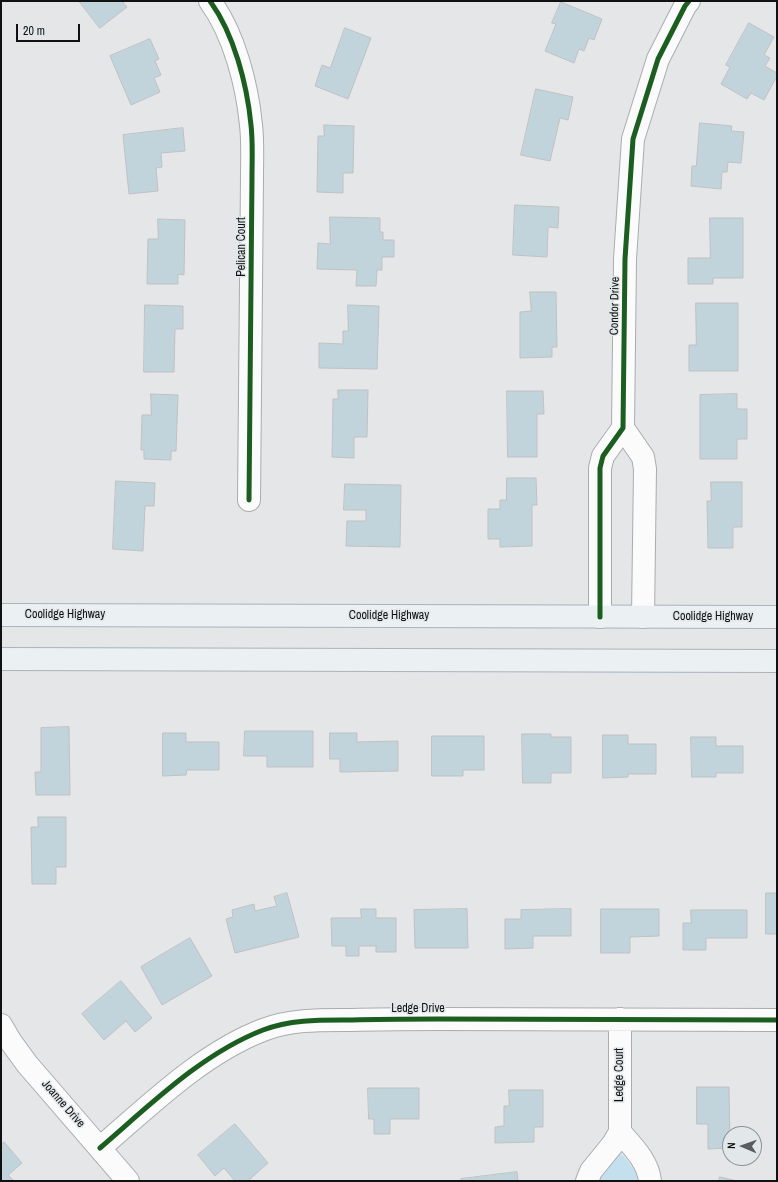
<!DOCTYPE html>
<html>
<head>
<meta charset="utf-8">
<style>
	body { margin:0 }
	#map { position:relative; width:778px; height:1182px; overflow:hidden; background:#e4e6e8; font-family:"Archivo Narrow",sans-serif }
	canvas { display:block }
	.frame { position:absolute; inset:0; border:2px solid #101212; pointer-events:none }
	.north { position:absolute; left:722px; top:1126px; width:40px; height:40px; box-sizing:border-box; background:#e2e7ea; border:1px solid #8e9294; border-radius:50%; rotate:272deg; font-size:11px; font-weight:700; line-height:16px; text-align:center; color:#101212 }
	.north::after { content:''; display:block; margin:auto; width:14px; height:18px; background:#5a5c5d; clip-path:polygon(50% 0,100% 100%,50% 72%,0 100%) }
	.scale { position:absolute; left:16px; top:24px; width:64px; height:18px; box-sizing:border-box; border:2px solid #101212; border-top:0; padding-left:5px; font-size:12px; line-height:14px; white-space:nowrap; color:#101212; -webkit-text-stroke:3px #e2e7ea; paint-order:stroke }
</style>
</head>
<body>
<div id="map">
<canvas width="778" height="1182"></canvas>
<div class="frame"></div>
<div class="north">N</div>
<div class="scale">20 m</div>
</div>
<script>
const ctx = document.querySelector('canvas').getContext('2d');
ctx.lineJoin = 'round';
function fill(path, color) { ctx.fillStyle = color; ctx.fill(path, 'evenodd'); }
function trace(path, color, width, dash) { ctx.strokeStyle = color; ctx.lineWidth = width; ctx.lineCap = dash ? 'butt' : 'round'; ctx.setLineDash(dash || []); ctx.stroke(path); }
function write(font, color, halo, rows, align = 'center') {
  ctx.font = font + ' "Archivo Narrow",sans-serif'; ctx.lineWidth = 3; ctx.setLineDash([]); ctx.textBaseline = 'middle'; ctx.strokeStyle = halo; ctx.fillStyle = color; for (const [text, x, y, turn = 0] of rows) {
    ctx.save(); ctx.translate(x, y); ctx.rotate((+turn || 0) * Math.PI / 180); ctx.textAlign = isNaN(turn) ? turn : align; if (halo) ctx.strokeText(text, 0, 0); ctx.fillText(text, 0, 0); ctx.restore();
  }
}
fill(new Path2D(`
	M619,1153C625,1156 638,1174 640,1181H599L601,1176Z`), '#c4e0ee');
const building = new Path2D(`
	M79,1H122L127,7L100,28Z
	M561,2L602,19L594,40L589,38L584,51L579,49L574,63L545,51L556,24L552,23Z
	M749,23L774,37L764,55L770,58L765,66L777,73V76L764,100L751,93L747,99L721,84L730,67L726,65Z
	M345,28L371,38L348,99L315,86L322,65L330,68Z
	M150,39L159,59L155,61L161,75L154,78L160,92L131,105L110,56Z
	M536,89L573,97L568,120L560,118L550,161L521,155Z
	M700,123L732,126L731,131L744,132L741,163L728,162L727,172H722L721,189L691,186L692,166H696Z
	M324,125L354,126L353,173H343V193L317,192L318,136H324Z
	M183,128L185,151L161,153L162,167L156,168L158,191L129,194L123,135Z
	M515,205L559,207L558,228L548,227L547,257L513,255Z
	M330,217L380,218V232H383V240H394V257H382V270H377L376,286H356L357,270L317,269L318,243L330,244Z
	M710,218H743V278H713V284H688V258H710Z
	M158,219L185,220L184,275L178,274V284H147L148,239H158Z
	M530,292H556L557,347H552V357L520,358V312L531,311Z
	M696,303H738V371H689V345H696Z
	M145,305L183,306V329H175L174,372H144Z
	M348,305L379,306L377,369L319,368V343L343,344V331H348Z
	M338,390H368L367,437H354V458L332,457L333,399H338Z
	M507,391H543L544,414H537V457H508Z
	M151,394L178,395L176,451H171V460L144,459V450H141L142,415H151Z
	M737,394V409H747V439H737V459H700V395Z
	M507,478H536L537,505H532V546L500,547V539H488V509H500V500H506Z
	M116,481L155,483L154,506H145L143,551L113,549Z
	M711,482H742V527H733V548H708L707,501H711Z
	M345,484L401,485L400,547L346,546L347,521H366V510H344Z
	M69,727L70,795H36L35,772H41V728Z
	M245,731H313V767H267V756H244Z
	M163,733H186V742H219V770H187L186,775L163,776Z
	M330,733H357V742L398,741V771L340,772V759H330Z
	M522,734H551V737H571V773H551V783H523Z
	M603,735H628V744H656V774H628V777L603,778Z
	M432,736H484V770H463V776H432Z
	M691,737H716V746H743V773H716V777H692Z
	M38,817H66V867H56V884H32L31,827H38Z
	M287,893L299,937L235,953L226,919L233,917L232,910L254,904L255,911L277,906L274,897Z
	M766,893H777V934H766Z
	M361,909H376V918H396V952H376V946H359V956H346V946H332L331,918H361Z
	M467,909L468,948H415L414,910Z
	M571,909V936H533V948L505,949V919H521V910Z
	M601,909H659V936L630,937V953H601Z
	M691,910H747V938H706V950H683V923H691Z
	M190,938L212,976L162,1005L141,967Z
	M121,981L152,1018L135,1032L126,1021L104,1040L82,1014Z
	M697,1087H729L730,1148L708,1149V1124H697Z
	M368,1088H419V1119H390V1134H374V1119H369Z
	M509,1090H543V1127H534V1142L495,1143V1127L504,1126V1106H509Z
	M235,1124L268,1163L248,1181H235L224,1168L215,1176L198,1155Z
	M4,1142L22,1163L8,1175L14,1181H1V1145Z
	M517,1172L518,1181H461V1179Z
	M720,1177L737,1181H719Z`);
fill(building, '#c2d4db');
trace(building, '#bfc1c2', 1);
const minor = new Path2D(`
	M210,1C234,34 247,84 251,125C253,142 252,160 252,177L249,500
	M623,428L643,457L645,469L643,617
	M600,617V468L603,456L623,428L625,259L633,139L658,59L685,6L689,1
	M1,1025L11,1042L27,1064L128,1181
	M620,1132C632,1146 648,1161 650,1181
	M100,1148C149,1106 201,1054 263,1030C291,1019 322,1020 352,1020C381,1019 409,1019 438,1019C551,1019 664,1019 777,1020
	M587,1181L591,1171L613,1144L620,1132V1019`);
const major = new Path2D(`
	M1,615L777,617
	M1,659L777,661`);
trace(minor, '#aaacad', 24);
trace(major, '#a9b3b9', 24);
trace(minor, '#fbfbfc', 22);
trace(major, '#ebf0f3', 22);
trace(new Path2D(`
	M210,1C234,34 247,84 251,125C253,142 252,160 252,177L249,500
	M600,617V468L603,456L623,428L625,259L633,139L658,59L685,6L689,1
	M100,1148C149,1106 201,1054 263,1030C291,1019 322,1020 352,1020C381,1019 409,1019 438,1019C551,1019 664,1019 777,1020`), '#1b5e20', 5);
write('12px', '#101212', '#e2e7ea', [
	["Pelican Court",242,247,-90],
	["Condor Drive",615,306,-89],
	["Coolidge Highway",65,615],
	["Coolidge Highway",389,616],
	["Coolidge Highway",713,617],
	["Ledge Drive",418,1009],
	["Ledge Court",620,1075,-90],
	["Joanne Drive",63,1104,49]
]);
</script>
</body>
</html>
